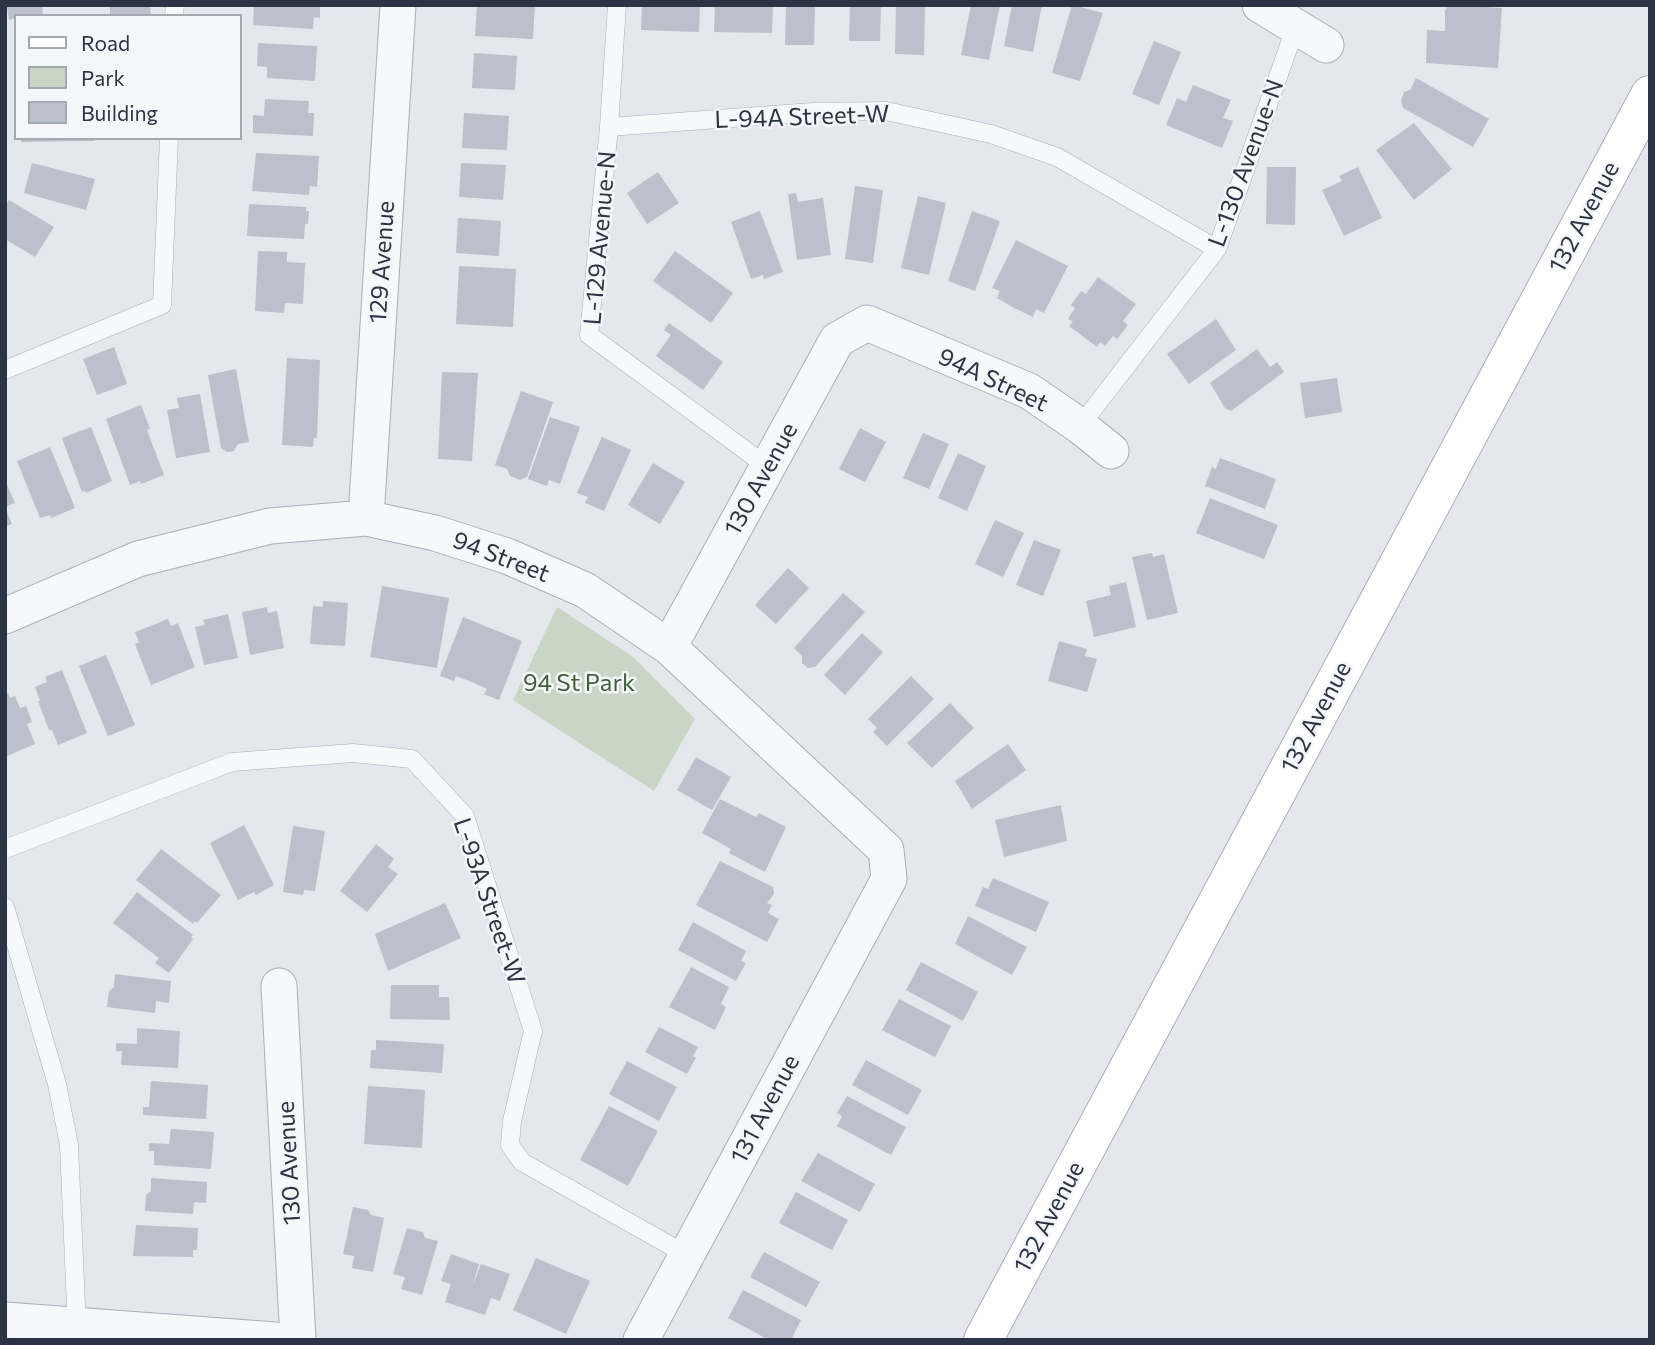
<!DOCTYPE html>
<html>
<head>
<meta charset="utf-8">
<style>
	body { margin:0 }
	#map { position:relative; width:1655px; height:1345px; overflow:hidden; background:#e4e7ec; font-family:Commissioner,sans-serif }
	canvas { display:block }
	.frame { position:absolute; inset:0; border:7px solid #2b3445; pointer-events:none }
	.legend { position:absolute; left:14px; top:14px; width:228px; height:126px; box-sizing:border-box; background:#f4f6f9; border:2px solid #a4a8b1; margin:0; padding:9px 12px; list-style:none; font-size:21px; color:#2b3445 }
	.legend li { display:flex; align-items:center; gap:14px; height:35px }
	.legend b { width:35px; border:2px solid #a4a8b1 }
</style>
</head>
<body>
<div id="map">
<canvas width="1655" height="1345"></canvas>
<div class="frame"></div>
<ul class="legend">
<li><b style="height:9px;background:#fff"></b>Road</li>
<li><b style="height:19px;background:#c9d6c5"></b>Park</li>
<li><b style="height:19px;background:#bbc0ca"></b>Building</li>
</ul>
</div>
<script>
const ctx = document.querySelector('canvas').getContext('2d');
ctx.lineJoin = 'round';
function fill(path, color) { ctx.fillStyle = color; ctx.fill(path, 'evenodd'); }
function trace(path, color, width, dash) { ctx.strokeStyle = color; ctx.lineWidth = width; ctx.lineCap = dash ? 'butt' : 'round'; ctx.setLineDash(dash || []); ctx.stroke(path); }
function write(font, color, halo, rows, align = 'center') {
  ctx.font = font + ' Commissioner,sans-serif'; ctx.lineWidth = 5; ctx.setLineDash([]); ctx.textBaseline = 'middle'; ctx.strokeStyle = halo; ctx.fillStyle = color; for (const [text, x, y, turn = 0] of rows) {
    ctx.save(); ctx.translate(x, y); ctx.rotate((+turn || 0) * Math.PI / 180); ctx.textAlign = isNaN(turn) ? turn : align; if (halo) ctx.strokeText(text, 0, 0); ctx.fillText(text, 0, 0); ctx.restore();
  }
}
fill(new Path2D(`
	M557,607L633,657L695,719L654,791L513,700Z`), '#c9d6c5');
fill(new Path2D(`
	M7,5H42L43,16H16V18L9,20Z
	M110,5H150L151,14L110,16Z
	M254,5H320V18L314,17L313,29L253,25Z
	M477,5H535L533,39L475,36Z
	M642,5H700L699,32L641,30Z
	M715,5H773L772,33L714,32Z
	M786,5H815L814,45H785Z
	M850,5H881L880,41H849Z
	M896,5H925L924,55L895,54Z
	M971,5H1000L989,60L961,55Z
	M1012,5H1042L1033,52L1004,46Z
	M1072,5L1103,13L1080,81L1052,73Z
	M1449,5L1502,8L1498,68L1426,63L1427,30L1445,31V10Z
	M1154,41L1181,52L1159,105L1132,94Z
	M258,43L317,46L315,81L267,78V67L257,66Z
	M474,53L517,56L515,90L472,88Z
	M1416,78L1489,119L1473,147L1403,108L1401,100L1404,92L1410,90Z
	M1193,85L1231,100L1223,118L1233,121L1222,148L1166,125L1177,98L1186,102Z
	M265,99L309,101L308,113H314L313,136L253,133V115L264,116Z
	M464,113L509,116L507,150L462,148Z
	M1414,123L1452,169L1414,200L1376,150Z
	M21,138H95V141L21,142Z
	M256,153L319,156L317,187L310,186L309,195L252,191Z
	M32,163L95,179L86,210L24,193Z
	M461,163L506,165L503,200L459,197Z
	M1267,167H1296L1295,225L1266,224Z
	M1358,167L1382,218L1344,236L1322,190L1342,181L1339,176Z
	M658,172L679,203L647,224L627,193Z
	M855,186L883,190L873,263L845,259Z
	M796,193L798,202L823,198L831,255L797,260L788,194Z
	M918,196L946,203L929,275L901,268Z
	M9,200L54,227L35,257L5,239V207Z
	M249,204L306,207V211H309L308,224H305L304,239L247,236Z
	M760,211L783,272L764,279L763,275L751,279L731,222Z
	M972,211L1000,221L975,291L948,281Z
	M458,218L501,221L499,256L456,253Z
	M1016,240L1068,266L1044,313L1036,309L1033,317L1014,308L997,298L1000,291L992,288Z
	M258,251L287,252V262L305,263L303,304L285,303L284,313L255,311Z
	M675,251L733,293L711,323L653,281Z
	M459,266L516,269L513,327L456,324Z
	M1098,277L1136,304L1123,321L1128,325L1117,339L1113,336L1105,346L1100,342L1097,347L1069,326L1073,322L1068,319L1075,308L1071,305L1081,291L1086,294Z
	M1216,319L1236,350L1189,384L1167,354Z
	M669,323L723,362L703,390L656,356L671,335L664,330Z
	M114,347L127,384L97,395L83,359Z
	M1257,349L1270,367L1277,362L1284,372L1231,411L1225,408L1210,383Z
	M287,358L320,360L317,438H314L313,447L282,445Z
	M236,369L249,442L238,444L234,451L227,452L221,448L208,375Z
	M442,372L478,373L472,461L438,459Z
	M1337,378L1342,412L1305,418L1300,383Z
	M521,391L553,402L527,477L520,480L510,476L507,469L495,465Z
	M200,394L210,452L176,458L167,410L179,408L177,398Z
	M141,405L150,429L147,430L164,475L141,484L140,481L130,485L106,419Z
	M550,417L580,427L560,484L549,480L547,486L528,479Z
	M91,427L112,481L86,493L85,491L82,492L62,438Z
	M860,428L886,442L865,482L839,469Z
	M923,433L949,444L929,489L903,478Z
	M602,437L631,450L604,511L585,503L588,497L577,493Z
	M50,447L75,508L51,518L50,515L40,518L17,461Z
	M958,453L986,466L967,511L938,498Z
	M1220,458L1276,479L1265,509L1205,486L1212,467L1216,469Z
	M653,463L685,482L660,524L628,505Z
	M5,480L15,503L5,507L12,524L5,527Z
	M1210,498L1278,525L1264,559L1196,533Z
	M995,520L1024,533L1003,577L975,564Z
	M1034,540L1061,550L1043,596L1016,585Z
	M1152,553L1153,557L1164,554L1178,613L1147,620L1132,557Z
	M788,568L809,588L776,624L755,605Z
	M1126,582L1136,627L1094,637L1086,601L1111,595L1109,586Z
	M382,586L449,598L437,668L370,657Z
	M843,593L865,612L815,667L808,668L802,663V656L794,648Z
	M323,601L348,603L345,646L310,644L313,606L323,607Z
	M267,607L268,613L277,611L284,648L250,655L242,612Z
	M228,614L238,658L204,665L195,627L205,625L203,620Z
	M463,617L522,641L499,700L484,694L487,689L472,682L456,676L454,681L440,676Z
	M168,619L171,626L178,623L195,667L151,685L135,644L139,642L135,632Z
	M862,633L883,652L845,695L824,675Z
	M1059,641L1087,649L1085,656L1097,659L1087,692L1048,681Z
	M106,655L135,725L108,736L79,666Z
	M62,670L87,733L58,745L52,730H49L38,701H40L35,687L47,682L45,677Z
	M911,676L934,699L887,746L873,732L877,728L868,719Z
	M8,693L10,698L15,696L20,708L26,706L32,722L27,724L35,744L5,757V694Z
	M950,703L974,728L932,768L907,743Z
	M1008,744L1026,770L972,809L955,781Z
	M696,757L731,777L712,810L677,790Z
	M720,799L756,817L759,813L786,827L765,872L729,853L731,849L702,833Z
	M1061,805L1067,841L1004,857L995,820Z
	M244,825L274,885L256,895L254,892L238,900L210,843Z
	M293,826L325,831L315,891L304,890L303,895L283,892Z
	M376,844L394,859L388,867L398,874L367,912L340,891Z
	M161,849L221,895L197,923L195,921L193,924L136,880Z
	M720,861L773,887L774,894L767,903L772,905L768,913L779,919L767,942L696,905Z
	M993,878L1049,902L1036,932L975,906L983,887L988,889Z
	M137,892L193,935L191,937L193,939L169,973L155,963L159,958L113,923Z
	M445,903L461,938L388,971L375,934Z
	M968,916L1027,947L1012,975L955,944Z
	M693,922L746,951L741,961L746,963L736,981L678,950Z
	M921,962L978,992L963,1021L906,990Z
	M691,967L729,987L721,1004L726,1007L715,1030L669,1007Z
	M115,974L171,981L169,1003L156,1001L155,1013L107,1007L109,991L114,987Z
	M391,985H439V997H449L450,1020L390,1019Z
	M899,999L951,1026L935,1057L882,1030Z
	M659,1027L698,1047L693,1056L696,1058L687,1074L645,1052Z
	M137,1028L180,1031L178,1068L121,1065L122,1051H116V1043L137,1044Z
	M376,1040L444,1044L442,1073L370,1068L371,1050H376Z
	M866,1060L922,1090L908,1115L852,1085Z
	M627,1061L677,1087L659,1121L609,1094Z
	M151,1081L208,1085L206,1119L143,1115V1107H149Z
	M368,1086L425,1090L422,1148L364,1144Z
	M847,1096L906,1127L891,1155L837,1126L842,1116L837,1113Z
	M609,1106L658,1131L628,1186L580,1160Z
	M171,1129L214,1132L211,1169L154,1165V1151H149V1143L169,1144Z
	M818,1153L875,1184L860,1212L801,1181Z
	M151,1178L207,1182L206,1203L194,1202L193,1214L145,1211L146,1195L151,1191Z
	M796,1192L848,1220L832,1250L779,1223Z
	M353,1207L368,1210L371,1215L384,1218L373,1272L352,1268L354,1256L343,1254Z
	M136,1225L198,1228L197,1250H193V1257L133,1256Z
	M407,1228L423,1232L425,1238L438,1241L422,1295L401,1289L405,1277L393,1274Z
	M764,1252L820,1282L806,1307L750,1277Z
	M451,1254L479,1264L472,1287L481,1264L510,1274L500,1301L491,1298L485,1315L445,1302L451,1284L441,1281Z
	M536,1258L590,1281L566,1334L513,1310Z
	M743,1290L801,1320L791,1340H769L728,1318Z`), '#bbc0ca');
const lane = new Path2D(`
	M617,5L609,127L589,335L768,467
	M174,16L175,5
	M609,127L813,112L886,111L991,134L1057,157L1217,249
	M5,370L162,305L169,138
	M1080,426L1217,249L1296,26
	M5,849L232,762L353,753L412,759L465,816L533,1031L512,1121L510,1145L522,1162L687,1255
	M5,907L57,1084L69,1145L77,1329`);
const street = new Path2D(`
	M1260,5L1326,45
	M366,518L398,5
	M5,616L138,559L270,526L366,518L435,533L507,556L585,590L669,647L886,850L889,879L641,1340
	M669,647L837,340L867,323L1029,391L1080,426L1111,451
	M279,986L298,1340
	M5,1320L275,1340`);
const secondary = new Path2D(`
	M983,1340L1650,95`);
trace(lane, '#a9aeb7', 19);
trace(street, '#a9aeb7', 37);
trace(secondary, '#a9aeb7', 40);
trace(lane, '#f7f8fa', 18);
trace(street, '#f7f8fa', 35);
trace(secondary, '#fff', 38);
write('24px', '#2b3445', '#f4f6f9', [
	["L-94A Street-W",802,117,-2],
	["L-130 Avenue-N",1246,163,-70],
	["132 Avenue",1584,217,-62],
	["L-129 Avenue-N",600,238,-85],
	["129 Avenue",382,262,-86],
	["94A Street",993,380,25],
	["130 Avenue",761,479,-61],
	["94 Street",501,557,21],
	["132 Avenue",1316,717,-62],
	["L-93A Street-W",489,901,71],
	["131 Avenue",765,1109,-62],
	["130 Avenue",289,1163,-93],
	["132 Avenue",1049,1217,-62]
]);
write('24px', '#3f6138', '#f4f6f9', [
	["94 St Park",579,683]
]);
</script>
</body>
</html>
